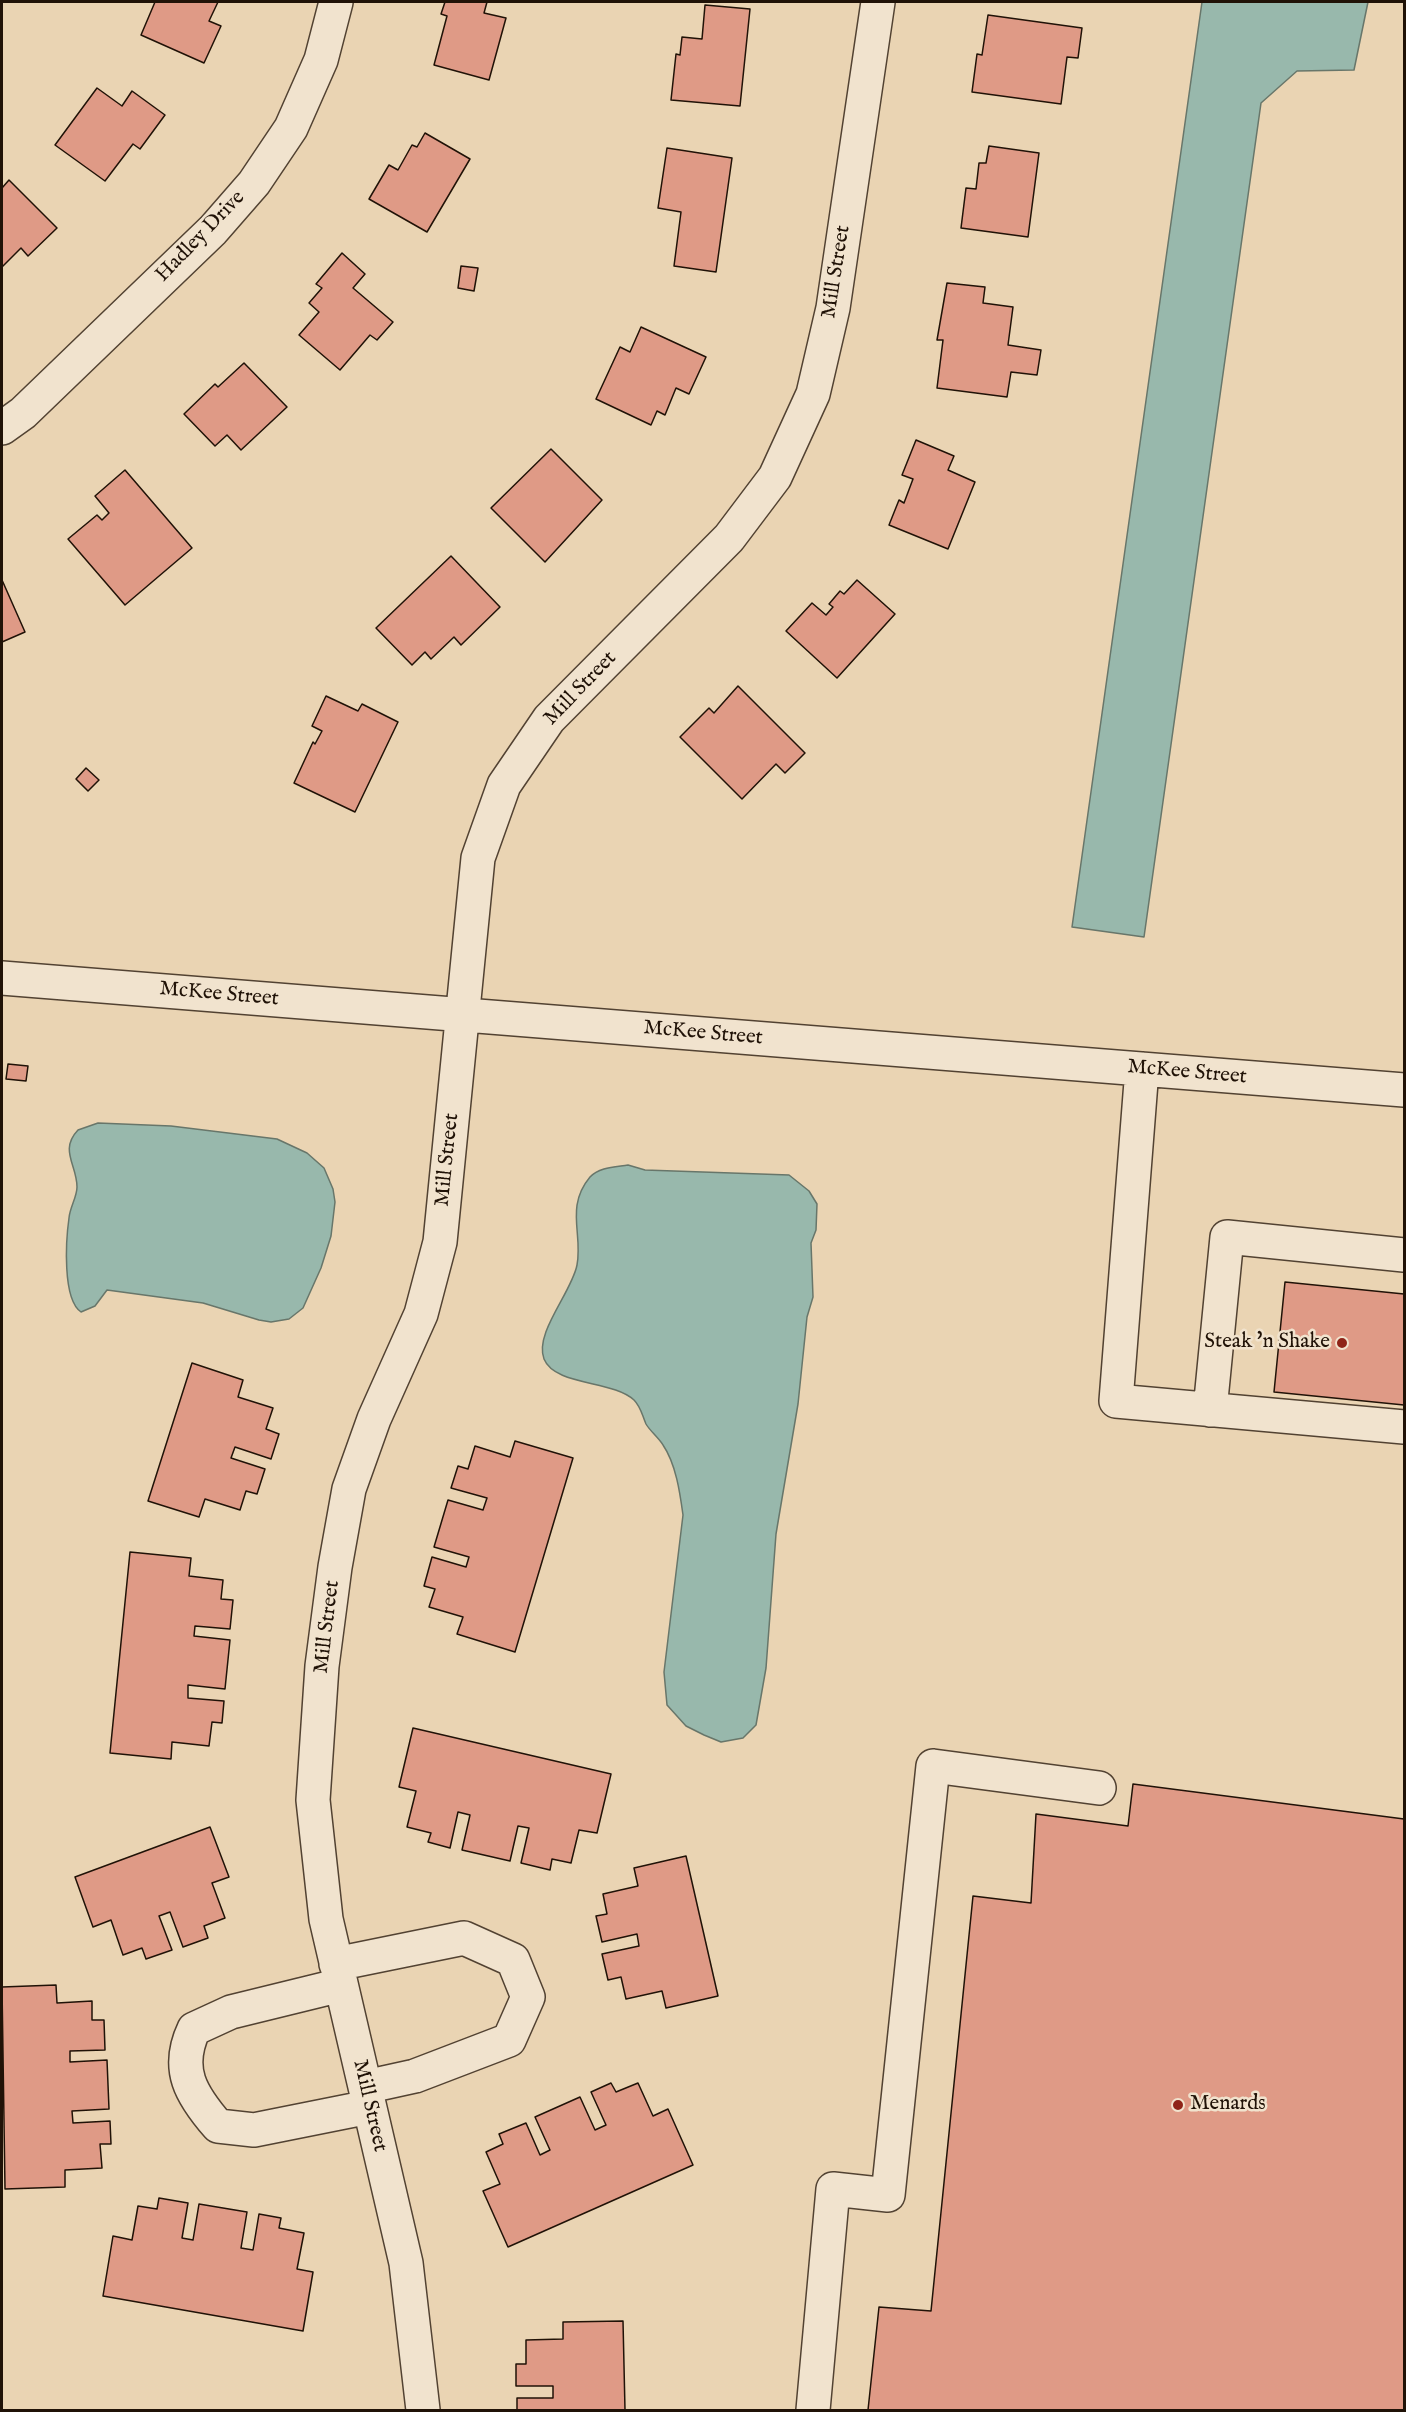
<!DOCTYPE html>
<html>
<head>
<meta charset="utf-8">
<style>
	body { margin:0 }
	#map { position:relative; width:1406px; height:2412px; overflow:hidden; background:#ead4b3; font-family:"IM FELL English",serif }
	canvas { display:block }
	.frame { position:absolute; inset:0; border:3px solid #201207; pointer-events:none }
</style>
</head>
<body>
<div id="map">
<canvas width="1406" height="2412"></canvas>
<div class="frame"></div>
</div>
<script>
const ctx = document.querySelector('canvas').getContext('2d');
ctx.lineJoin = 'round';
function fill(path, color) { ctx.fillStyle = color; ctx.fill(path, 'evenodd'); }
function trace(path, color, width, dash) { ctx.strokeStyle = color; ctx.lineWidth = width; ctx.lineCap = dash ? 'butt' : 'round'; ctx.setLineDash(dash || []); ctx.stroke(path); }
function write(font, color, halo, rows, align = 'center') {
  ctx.font = font + ' "IM FELL English",serif'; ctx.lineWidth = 5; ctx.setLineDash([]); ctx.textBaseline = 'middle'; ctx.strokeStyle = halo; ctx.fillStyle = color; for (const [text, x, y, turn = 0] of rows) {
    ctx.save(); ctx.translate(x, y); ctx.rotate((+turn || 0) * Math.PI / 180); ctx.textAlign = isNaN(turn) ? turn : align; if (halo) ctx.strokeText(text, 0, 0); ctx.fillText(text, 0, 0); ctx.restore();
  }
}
const water = new Path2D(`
	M1202,2H1368L1354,70L1297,71L1261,103L1144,937L1072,927Z
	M98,1123L171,1126L277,1139L307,1153L324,1168L333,1189L335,1202L331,1236L321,1268L303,1308L289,1319L271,1322L259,1320L203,1303L107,1290L95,1306L81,1312C62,1299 66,1239 69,1218C70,1207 77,1197 77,1187C77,1165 59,1150 78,1130Z
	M628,1165L645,1170L789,1175L809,1191L817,1204L816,1230L811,1243L813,1297L807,1317L798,1404L776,1534L766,1668L756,1725L743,1738L721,1742L704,1735L686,1726L667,1705L664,1672L683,1515C680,1493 676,1464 663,1445C659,1438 650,1431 646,1424C642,1415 641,1407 634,1400C613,1380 555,1386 544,1359C534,1333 572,1292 577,1265C583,1234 565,1207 590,1177C599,1167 615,1167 628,1165Z`);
fill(water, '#98b8ac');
trace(water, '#68766a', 1.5);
const building = new Path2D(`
	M155,2H218L209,21L221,26L204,63L141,35Z
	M445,2H487L484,13L506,18L489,80L434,65L447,16L441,14Z
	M705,5L750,9L740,106L671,100L676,54L680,55L682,37L702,39Z
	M988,15L1082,28L1078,58L1067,57L1061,104L972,92L977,54L982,55Z
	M97,88L122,106L132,91L165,115L140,149L133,144L105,181L55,145Z
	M425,133L470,159L427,232L369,199L389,165L398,170L412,145L417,147Z
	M989,146L1039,153L1028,237L961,228L966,188L976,189L979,163H986Z
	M667,148L732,158L716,272L674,266L681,212L658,208Z
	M9,180L57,228L28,256L21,248L2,267V188Z
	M342,253L365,274L353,288L393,322L377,340L370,335L340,370L299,335L319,312L309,303L322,288L316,284Z
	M461,266L478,268L474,291L458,288Z
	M947,283L985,287L983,303L1013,307L1008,345L1041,350L1037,375L1011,372L1007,397L937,388L943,340H937Z
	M641,327L706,357L689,394L676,388L665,415L657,411L651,425L596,399L620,347L630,352Z
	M244,363L287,407L241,450L227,435L215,446L184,414L215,384L218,387Z
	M916,440L954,456L948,470L975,482L948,549L889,525L899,500L904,503L913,479L902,475Z
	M551,449L602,500L545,562L491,508Z
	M125,470L192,548L125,605L68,539L97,515L102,520L109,513L95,496Z
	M451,556L500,607L461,645L454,637L431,659L425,652L412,665L376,628Z
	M2,580L25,632L2,642Z
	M857,580L895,614L837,678L786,631L812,603L826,615L833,607L829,604L840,591L844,594Z
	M738,686L805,753L785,773L776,764L742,799L680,737L709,708L714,713Z
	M326,696L358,711L362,704L398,722L355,812L294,783L313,742L315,744L322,731L312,726Z
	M86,768L99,780L88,791L76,779Z
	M8,1064L28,1066L26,1081L6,1079Z
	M1285,1282L1404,1294V1405L1274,1392Z
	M192,1363L243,1380L238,1397L273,1408L266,1429L279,1434L271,1459L235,1447L231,1458L265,1469L257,1494L246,1491L240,1510L205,1499L199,1517L148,1501Z
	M515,1441L573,1458L515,1652L457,1634L463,1617L429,1607L435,1589L424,1586L432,1557L466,1567L469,1557L434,1547L448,1500L483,1510L487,1498L451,1488L458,1466L468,1469L475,1446L510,1457Z
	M130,1552L191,1558L189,1576L223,1580L221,1599L233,1600L230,1629L195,1626L194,1636L230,1640L225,1689L188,1685V1698L224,1701L222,1723L212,1722L209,1746L172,1742L171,1759L110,1753Z
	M413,1728L611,1774L597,1833L579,1830L571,1863L552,1859L550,1870L521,1863L529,1828L518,1826L510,1861L462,1850L470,1815L458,1812L450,1848L428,1842L431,1833L407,1827L416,1791L399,1787Z
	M1133,1784L1404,1819V2410H868L879,2307L931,2311L973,1896L1031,1903L1036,1814L1128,1826Z
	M210,1827L229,1877L212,1883L225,1918L204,1926L208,1938L183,1947L170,1912L159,1916L172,1950L146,1959L142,1948L123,1955L111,1920L93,1927L75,1877Z
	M686,1856L718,1996L666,2008L662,1991L626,1999L621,1977L608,1980L602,1954L639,1946L637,1934L602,1942L596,1916L607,1914L603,1894L638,1886L634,1868Z
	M56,1985L57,2003L92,2001V2020H104L105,2050L70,2051V2062L107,2060L109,2109L72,2111L73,2123L110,2121L111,2144H100L102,2168L65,2170V2187L5,2189L2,1987Z
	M611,2083L616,2092L638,2083L653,2116L668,2109L693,2165L508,2247L483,2191L500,2184L486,2152L503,2144L499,2134L526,2123L540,2155L550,2150L535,2117L580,2097L595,2130L606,2125L591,2092Z
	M159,2198L188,2203L182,2238L193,2240L199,2204L247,2212L241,2248L253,2250L259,2214L281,2218L279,2228L304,2233L297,2269L313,2272L303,2331L103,2296L113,2236L132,2240L138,2206L157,2209Z
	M623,2321L625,2410H517V2398H553V2386H516V2364H526V2340L563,2339V2322Z`);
fill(building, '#df9a86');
trace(building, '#201207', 1.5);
const minor = new Path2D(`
	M2,428L23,413L213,230L254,183L291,128L321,60L336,2
	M2,978L1404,1090
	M1142,1069L1116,1401L1404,1427
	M1210,1410L1227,1237L1404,1255
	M336,1964L464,1938L513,1960L528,1997L509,2040L415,2076L365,2087
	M341,1985L231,2012L194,2029C175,2069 191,2095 218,2126L254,2130L369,2107
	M423,2410L406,2263L326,1919L313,1800L322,1666L335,1567L349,1489L374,1419L421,1314L440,1242L478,858L504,785L549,719L729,538L775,477L813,394L833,308L878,2
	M813,2410L833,2189L888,2195L933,1766L1099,1788`);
trace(minor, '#524232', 36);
trace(minor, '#f1e3ce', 33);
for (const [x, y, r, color] of [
	[1342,1343,6,"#8f2418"],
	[1178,2105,6,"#8f2418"]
]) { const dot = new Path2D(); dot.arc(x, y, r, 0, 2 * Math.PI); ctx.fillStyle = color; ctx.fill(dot); trace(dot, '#f1e3ce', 2); }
write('21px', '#201207', '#f1e3ce', [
	["Hadley Drive",201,237,-46],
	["Mill Street",837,272,-81],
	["Mill Street",581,689,-46],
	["McKee Street",219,995,5],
	["McKee Street",703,1034,5],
	["McKee Street",1187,1073,5],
	["Mill Street",448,1160,-84],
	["Mill Street",328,1627,-83],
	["Mill Street",369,2106,77]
]);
write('21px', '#201207', '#f1e3ce', [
	["Steak 'n Shake",1330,1343],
	["Menards",1190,2105,"left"]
], 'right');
</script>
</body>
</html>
